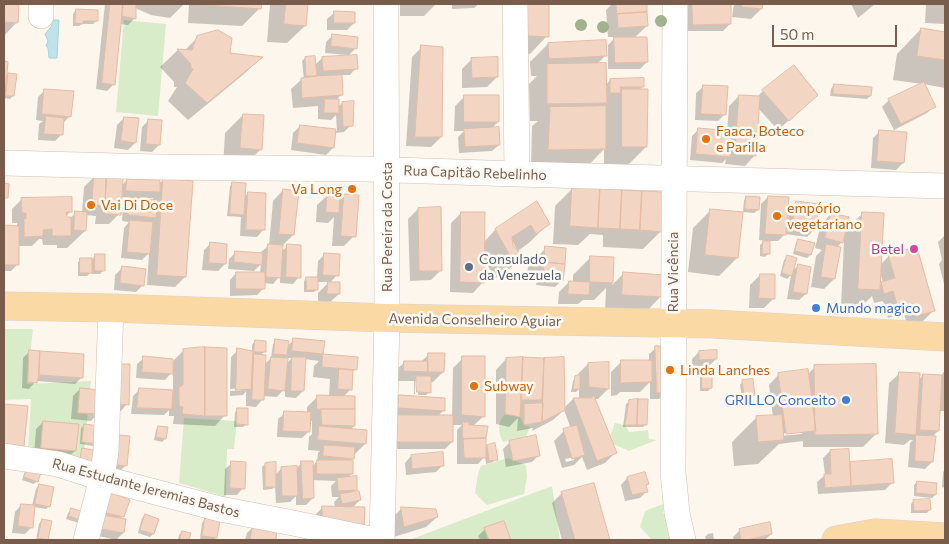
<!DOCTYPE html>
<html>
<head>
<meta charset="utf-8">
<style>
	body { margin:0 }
	#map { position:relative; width:949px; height:544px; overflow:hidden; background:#fdf6ec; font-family:Commissioner,sans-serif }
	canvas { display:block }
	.frame { position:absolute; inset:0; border:5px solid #7a5c4d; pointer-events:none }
	.scale { position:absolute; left:772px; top:25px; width:125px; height:22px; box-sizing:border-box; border:2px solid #7a5c4d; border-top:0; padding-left:6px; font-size:15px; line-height:18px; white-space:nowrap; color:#7a5c4d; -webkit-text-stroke:4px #fffaf3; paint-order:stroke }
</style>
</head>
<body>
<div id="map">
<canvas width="949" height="544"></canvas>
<div class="frame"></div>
<div class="scale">50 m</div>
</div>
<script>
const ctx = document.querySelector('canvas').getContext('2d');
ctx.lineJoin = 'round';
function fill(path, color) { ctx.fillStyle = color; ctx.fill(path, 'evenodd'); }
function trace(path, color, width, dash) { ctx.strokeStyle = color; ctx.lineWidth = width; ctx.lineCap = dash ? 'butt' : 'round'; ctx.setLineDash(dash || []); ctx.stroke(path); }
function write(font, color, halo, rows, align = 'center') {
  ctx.font = font + ' Commissioner,sans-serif'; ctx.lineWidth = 5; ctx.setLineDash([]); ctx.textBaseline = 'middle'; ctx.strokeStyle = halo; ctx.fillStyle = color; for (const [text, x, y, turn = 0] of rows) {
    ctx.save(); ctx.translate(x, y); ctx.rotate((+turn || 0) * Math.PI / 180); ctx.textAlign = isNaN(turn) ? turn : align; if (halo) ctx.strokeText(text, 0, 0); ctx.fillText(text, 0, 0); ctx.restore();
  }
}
fill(new Path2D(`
	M124,20L166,24L158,116L116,112Z
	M4,329H33L27,384L91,381L83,463L28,449L31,399L4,400Z
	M505,414L520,417L524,425L530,427L526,437L503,442C498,432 497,423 505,414Z
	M184,418L237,421L234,449H227L226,497L179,483Z
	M615,423L625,425L629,432L648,430L649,439L657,440L629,451L613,444L610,436Z
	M508,458L526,465L527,477L524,494L487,505L475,493L478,474L481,466Z
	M552,486L560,540H409Z
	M663,504V513L669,517L674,540H652L640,527L645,511Z`), '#d8ecc9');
const water = new Path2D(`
	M53,20H59L57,58H49L48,48L46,46L48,41L45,34L51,27Z`);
fill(water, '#bfe3e8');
trace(water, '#a5d3da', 1);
fill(new Path2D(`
	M4,4H18L17,22L4,36Z
	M105,4H184L170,18L151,15L135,8V18L128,25L120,24L114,84L107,91L96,89Z
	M189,4H261L260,8L242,26L188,23Z
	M270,4H307L305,26L287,43L267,42Z
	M400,4H436L424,16H400Z
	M452,4H479L474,8L452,9Z
	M509,4H547V36L530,54L510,53Z
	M612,4H645L647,26L634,38L647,62L640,69H608V45L616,37H608L606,10Z
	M689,4H730V24L723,31H686V7Z
	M734,4H761V9L751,19L732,17Z
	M851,4H875L858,18Z
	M926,4H945V24L925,23Z
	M76,10L96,21L93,24H82L79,26H73V14Z
	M334,13L354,23L347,30H327V19Z
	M921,29L945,33V88L923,84L934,106L927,113L894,130L882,107L889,100L922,84L893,80L897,54Z
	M333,35L355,49L347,57V55L325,53L326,42Z
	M198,37L229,54L261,58L244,74L188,120L168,101L177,87H174V82L160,67L178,50H185Z
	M548,44L606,55L596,65L606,85L610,80L643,86L639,90L646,147L628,165H604V149L587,167H531L532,126L538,121H530L529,84L537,76H531L530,62Z
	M422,47L441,137L431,147L406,146L412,57Z
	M305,58L315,65L322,58L356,68L350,75H341L342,94L336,100L338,107L342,103L351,125L344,132L335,133L333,148L326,155L291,150L293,133L300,126L337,131L336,115L331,120L318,119V106L293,108L291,89L302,79H304L302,61Z
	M472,59L497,77L487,87L462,88V69Z
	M4,62L7,63L6,77L9,74L13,96L10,99L4,98Z
	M794,67L806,105L778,130L758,108L755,155L745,166L725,164L726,159L722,163L690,160L692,136L699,129L727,132L729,106L739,96L757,97L763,91Z
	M834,85L870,96L867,99L830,96L831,89Z
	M703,87L725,114L718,121L695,120L696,93Z
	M45,90L70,116L63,123L61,135L55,141L38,140L39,124L43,121L36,120L38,97Z
	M465,96L498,122L491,129L499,145L492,151L459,153L458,137L464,131H454L455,106Z
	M243,115L261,149L243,167L223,166L225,133Z
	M124,118L135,143L128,150L114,148L117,125Z
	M149,120L159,145L152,152L140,151L142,127Z
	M880,131L903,163L896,170L871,168L873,138Z
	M94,177L121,178V186L127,180L159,184L163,180L185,277L175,287L147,285L149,253L142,260L121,258L124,228L129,222L122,221L123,205L131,198L120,197L119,214L109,224H95L96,216L86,215L85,231L67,248H57V245H43L42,239H39L32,246H18V264L11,271H4V227H17V223H12V209L22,199L71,211L65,217L69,219L76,213H82L84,187ZM144,198H153V201L144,200Z
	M233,183L244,197L248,193L263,230L257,237L240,236L241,217L227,216L230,186Z
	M573,188L661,231L643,249L603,247V235L590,234L578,245L553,244L555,206Z
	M283,190L293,235L283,245H281V252L288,246L299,277L293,284L280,283V276L273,284L264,283V288L257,295L230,296V280L236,273H260L261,264L254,271L228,269L229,259L236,252L261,254V252L269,245L273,201Z
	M328,195L339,201L345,195L354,236L344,246H332L334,217L328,223L316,222L317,205Z
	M747,197L758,210L754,213L743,212L744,200Z
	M768,197L786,219H788L789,209L796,202L814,230L807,237L785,234L778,241H769L768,254L765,257L760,256V245L765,241L759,240L761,204Z
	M537,202L548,224L530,242L518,251L511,239L512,246L521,257L504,274L495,278L483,258V282L473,293L450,292L451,223L461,213L484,242L495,230Z
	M418,209L441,270L431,280L410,281L408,219Z
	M711,210L737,258L719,276L688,272L693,228Z
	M863,213L880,265L889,256L933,311L923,321L907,325L904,313L888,318L883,301L874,303L872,296L861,307L841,306L844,240L837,247L834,279L824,289L811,287L816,256L822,250L815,248L821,224L831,214L844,231ZM880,271L883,283L879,286Z
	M945,235V288L939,264L942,260L938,242Z
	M799,240L810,255L807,258L793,254L796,243Z
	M211,243L225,264L218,271L202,270L204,250Z
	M546,248L562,280L555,287L536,285L537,281L527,280L528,266Z
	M325,254L337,275L330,283L339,294L328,304H318V293L329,282H317V289L314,292H304V281L307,278H317L318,261Z
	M96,255L103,271L100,274H92V271L87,276H78V262L81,259H92Z
	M591,257L612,258V285L624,273L661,296L644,314L605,312L606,288L594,300H583L578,304H558L559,292L569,282H573V275Z
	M788,257L791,272L798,266L806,294L799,300L787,299L791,275L787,279L780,276L784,260Z
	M122,268L143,285L136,292L114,290L115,275Z
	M760,275L774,298L764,308H749L750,285Z
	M294,339L323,342L322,355L356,358L355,369L351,373L350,390L343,397L354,426L350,430L365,444L355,454H353V458L351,460L352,474L347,478L356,489L352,493L360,500L352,508L316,526V514L323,507H335L334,502L339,497H332L331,486L336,481L312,480L313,498L306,505H296V496L290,502L276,503L275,486L272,489L263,490L262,467L265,464L275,475L282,468H297L302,462L312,467L317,461L318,453L320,451L308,450L309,437L312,434V421H310L309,431L302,438L277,437L278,419L285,413H307V407L317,397H329L330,379L313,377L314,366L319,361L304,359L303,391L296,398L285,397V388L277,397L263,396L262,400L256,407L246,406V391L243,395L230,396V391L245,390V388L230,389L231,357L238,350L252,352V345L255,341L264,352L260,356L264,365L271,358L273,344L276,341L287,347ZM287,358H292L286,364Z
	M656,348L666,392L659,399H650V382L640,392H620L617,395L611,396V372L622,361H649V354Z
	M184,350L225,415L215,426L173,424L174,416H169V410L164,415L131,414L133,396L140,389L173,391V371L165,380L136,378L137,364L144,358L172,362Z
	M30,351L82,377L75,384L36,381L29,389L22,388L23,358Z
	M699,352L716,359L709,366H692V359Z
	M429,354L443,372L433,382H430V392L426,395H418V381H415V394H414V381H394V372L405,362H421Z
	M463,358L484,416L473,426L485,448L487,446L496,459L493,462L486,464L485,456L478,464H457V430L462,425H452V442L445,449H391L392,403L399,396L443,411L438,416H452L453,368Z
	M523,358H563V409L573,399H579V389L576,392H571L573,381L576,377H578V374L588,364L608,389L598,399H594L615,453L605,463L587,470L582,457L574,465L562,468L554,441L564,431L571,429L564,410L553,420L532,431L533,428L517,431L518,418L509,427L496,424V370L506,359ZM574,457V460L566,462L565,459Z
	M815,367L877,433L863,447H803V441L779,444L758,464L734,466L732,442L756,418L773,417L769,385L779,374H808ZM802,431V434L780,436V434Z
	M703,370L711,388L708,391H700V373Z
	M945,370V411H939L938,431L932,437V462L925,469L908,467L910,443L913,440H910L904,445L885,443L889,383L900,373L919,380L923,375L941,376Z
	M112,372L127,404L121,411L111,410Z
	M743,381L754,395L751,398L742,399L740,385Z
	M80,389L97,414L91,421L71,419L73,396Z
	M630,401L646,424L643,427H623L626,404Z
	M238,409L247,424L243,427H234L235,412Z
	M43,422L75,451L68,457L34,454L36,429Z
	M85,425L96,443L93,446L80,444L81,428Z
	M159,427L165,439L162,442L154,440L156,430Z
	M510,442L538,456L532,462L506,467L503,449Z
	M112,443L126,465L119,472L110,471Z
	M830,451L848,463L891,460L892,483L885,490L818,494L817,482L825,475L823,458Z
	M411,456L443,465L436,472L406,475L405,463Z
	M232,463L243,488L237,495H224L225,469Z
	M945,470V488L942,487L943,472Z
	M25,471L40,472L37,481L34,484L22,480Z
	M627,478L645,486L647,491L640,498L625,501L621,485Z
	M917,482L935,495L932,498L914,496V485Z
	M39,485L49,506L46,509L34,507L32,527L25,534L12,533L15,512L21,505L32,506L36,489Z
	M594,485L609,540H562L552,503L562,493Z
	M101,499L123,516L120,519L123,533L116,540L94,535Z
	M914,501L930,509L927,513H911V504Z
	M402,508L437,517L426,527L394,537L392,518Z
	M71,510L84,514L79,523L66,519L68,513Z
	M145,515L158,519L153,534L150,537L138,533L142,518Z
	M206,519L216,538L213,540H197L200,539L202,523Z
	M42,520L47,539L46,540H36L39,524Z
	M503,522L510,540H480L478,536L485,529Z
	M254,526L276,530L274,540H245L247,533Z
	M740,530L771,534L765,540H734L733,537Z
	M182,532L189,534L188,540H178L179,535Z
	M713,533L714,540H706L705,537L708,534Z`), '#0003');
const building = new Path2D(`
	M4,4H19L18,23L4,22Z
	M110,4H123L115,85L102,83Z
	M123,4H136V19L122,16Z
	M205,4H262L261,9L205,5Z
	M286,4H308L306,26L284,24Z
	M527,4H549V37L528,36Z
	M616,4H647V12L617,14Z
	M692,4H731V24L693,25Z
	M742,4H763L762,9L742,7Z
	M76,9L98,10V21H83V24L75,23Z
	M334,11L355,12V23H334Z
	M647,12L648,26L618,28L617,14Z
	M921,28L945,32V60L917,56Z
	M218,30L232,38L230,53L263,57L207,103L185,83L193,69H191V64L177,49L192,50L197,36Z
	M332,34L358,37L357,49L331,46Z
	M614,37H647L648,62L615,63Z
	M606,40L607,56L549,59L548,43Z
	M421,45L443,47L442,137H415Z
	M357,55L358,69L323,71L322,57Z
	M315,56L317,76H306L305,57Z
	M498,57V77L472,78L471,58Z
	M4,61L8,62L4,106Z
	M606,63L607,103L547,104V64Z
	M794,65L818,95L789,121L762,90Z
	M8,73L17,74L14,96H6Z
	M342,75L343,95L302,98L301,78L317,76Z
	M644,78V87H620L621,93H610V79Z
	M924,82L936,107L901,124L888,99Z
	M834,84L872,87L871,96L833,94Z
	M703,85L728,86L726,115L701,114Z
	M44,89L74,91L71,117L42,114Z
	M622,89H648L647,147H622Z
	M464,95H499V122H464Z
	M739,95L760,96L756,156L735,154Z
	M325,99H339V113H324Z
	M354,101L353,126L343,127L342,102Z
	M606,106V149L548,150L550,107Z
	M243,114L264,115L262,150L240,148Z
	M46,116L64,118L63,135L44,134Z
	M124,117L139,118L136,143L121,141Z
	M148,119L162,120L160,145L146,144Z
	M300,125L336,129L334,148L297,143Z
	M499,127L500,145L465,147L464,129Z
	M698,128L732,131L730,157L696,154Z
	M879,130L907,132L904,163L877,161Z
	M94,176L106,177L105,206L92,205Z
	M107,176L123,177L121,215L105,214Z
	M163,178L193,181L186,277L157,275Z
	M127,179L160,180V192L126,191Z
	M232,182L246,183L244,215L230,214Z
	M4,183L9,184L8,198H4Z
	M572,187L600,188L598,228L570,226Z
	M600,188L622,190L620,229L598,228Z
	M283,189L299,191L294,235L279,234Z
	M622,190L642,191L640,230L620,229Z
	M642,191L664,192L662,232L640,230Z
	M248,192L266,193L265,230H246Z
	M327,193L340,194L339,213L326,212Z
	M344,194L359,195L356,237L341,236Z
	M746,196L760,197L759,210L745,209Z
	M768,196L789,197L786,235L765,234Z
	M72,197V212H66L67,217H71V236H52V229L43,230V236L24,237V218L26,219V213H22L21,198Z
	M130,197L158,200L156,218L128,215Z
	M537,201L550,224L536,234L531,225L512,237L513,245L523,257L513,261L495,229Z
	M796,201L819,204L815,231L792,227Z
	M441,207L442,271H419L418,208Z
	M710,209L743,212L738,258L705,255Z
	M75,211L87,212L86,231L74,230Z
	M461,212H485L484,283L460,282Z
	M862,212L884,213L880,290L858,289Z
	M831,213L849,217L843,243L825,238Z
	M130,220L153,222L150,254L127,252Z
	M4,225L19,226V265H4Z
	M798,239L815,243L811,255L795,251Z
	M763,241H770V254H762Z
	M210,242L227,244L226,264L209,263Z
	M268,244L283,245L281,278L266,277Z
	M287,244L301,245V278L286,277Z
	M826,244L841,247L835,279L821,277Z
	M545,246L566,248L565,264L544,262Z
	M917,247L935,311L917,316L914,304L898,308L893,291L884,294L881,282L895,278L888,255Z
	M235,251L263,253L262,265L234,262Z
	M324,253L340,254L339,276L323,275Z
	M95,254H105V271H95Z
	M787,255L797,258L792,276L782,273Z
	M590,256L614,257L613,283L590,282Z
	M80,258H92V273H80Z
	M544,262L565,264L563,281L543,279Z
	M798,264L811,267L807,294L793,292Z
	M122,266L146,269L144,286L120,283Z
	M236,272H265V289H236Z
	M623,272L664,275L663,297L622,295Z
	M760,274H775V299L759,298Z
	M306,277H318V290H307Z
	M569,281L590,282L589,295L568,294Z
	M328,282H340V294H327Z
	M293,338L325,341L323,354L292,351Z
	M275,339L289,341L287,355L274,354Z
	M255,340L266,341V352H254Z
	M655,346H666L667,393H657Z
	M205,347L227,348V416H205Z
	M205,347V416L182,414L183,407L179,406V387L183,385V349Z
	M237,348L253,351L251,389L236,390Z
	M29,350L40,351L39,375L37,383L28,382Z
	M717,350V359L699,360V351Z
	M40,351L84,354L83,378L39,375Z
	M428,353H445L444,372H428Z
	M254,354L266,355L264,400H252Z
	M323,354L358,357L357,370L322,367Z
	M143,356L173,359V374L142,372Z
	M462,356H485V417L462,415Z
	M271,357L288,358L285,391L268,389Z
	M292,357H306L304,391H291Z
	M523,357L521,400L520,417L505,414L506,358Z
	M523,357L544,358L542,400H521Z
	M564,357L565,410L542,422L544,358Z
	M621,360H652V382L621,383Z
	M404,361H428V372L404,371Z
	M609,362V389L589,387L588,363Z
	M118,364H130L129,405L117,404Z
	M876,364L878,434L815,435L814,365Z
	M702,368H712V388L702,389Z
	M339,369L353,370L352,390L338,389Z
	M808,369L816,431L786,434L778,373Z
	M899,372L920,373L916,435L895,433Z
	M923,374L942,375L939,431L920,430Z
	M580,375V389H573L575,376Z
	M416,376H431V393L417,392Z
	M753,379L755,395L744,396L742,380Z
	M80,388L100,390L99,414L78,413Z
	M139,388L173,390L172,409L137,408Z
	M317,395L355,396V409H317Z
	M399,395L445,398V411L398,408Z
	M594,396L617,453L597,461L573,398H591Z
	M638,399L637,425H625L629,400Z
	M638,399H648L647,425H637Z
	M543,403L542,422L524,425V404Z
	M4,404L28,406L24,446L4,444Z
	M237,408H248V425L237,424Z
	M321,409H355V426L322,425Z
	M284,411L311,412L310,432L283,431Z
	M397,415H453V442H397Z
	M782,415L784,440L758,442L756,416Z
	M43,421L79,424L76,451L41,448Z
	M463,422H469V425L488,426L486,438L463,439Z
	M84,424L100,426L98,444L82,442Z
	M577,425L585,455L572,459L563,429Z
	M158,426L168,427L166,439L156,437Z
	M319,426L367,430L366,444L318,440Z
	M118,435L130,436L127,466L116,465Z
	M536,435L540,456L513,461L509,441Z
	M916,435L936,436L933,462L915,461Z
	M486,438V458H464L463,439Z
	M495,443L498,460L489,461L487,445Z
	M324,445L355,447L354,459L323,456Z
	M82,448L99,451L96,465L80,462Z
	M849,449L851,486L825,488L824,474H831L830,450Z
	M443,452L444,466L412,469L411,455Z
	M892,459L894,483L851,486L850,462Z
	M317,460H353V474H317Z
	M231,461L246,462L245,489L230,488Z
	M301,461H313L314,498L303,499Z
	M276,462V487H265V463Z
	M297,466L298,496H282L281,467Z
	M28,467L41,472L38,482L24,477Z
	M645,472L649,484L646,485L648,492L632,495L627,477Z
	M357,476V490L338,491L337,478Z
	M917,481L937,483L936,495L916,493Z
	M594,483L610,540H575L561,492Z
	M39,484L54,487L50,507L35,504Z
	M107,491L130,500L124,517L102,512Z
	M359,491L361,500L342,504L340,494Z
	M930,499L931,510L914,511L913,500Z
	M21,504L35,505L33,528L18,526Z
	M322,506L365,507L364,530L323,519Z
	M401,507L436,509L438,517L404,527Z
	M71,508L86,513L83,521L69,516Z
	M145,514L159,519L154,534L140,530Z
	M102,515L126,519L124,533L100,529Z
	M205,518L220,521L217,538L202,536Z
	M42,519L52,521L48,540L38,538Z
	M504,521L511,540H489L484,528Z
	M770,522L772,534L747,540H741L739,529Z
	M253,525L277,529L276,540H250Z
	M182,531L191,533L189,540H180Z`);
fill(building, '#f3d5c3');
trace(building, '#e6bba3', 1);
const minor = new Path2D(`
	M515,4L517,174
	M675,4L673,472L677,513L683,540
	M41,16V4
	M4,163L158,167L367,169L517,174L945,186
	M4,456L58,464L102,478L220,509L288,522L375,540
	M86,540L102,478L106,451L111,308
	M382,540L387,318L386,4`);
const major = new Path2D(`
	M4,306L111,308L387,318L713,324L945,337
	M836,540L875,533L945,537`);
trace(minor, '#d1beb0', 26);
trace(major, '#dad1cd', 29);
trace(minor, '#fff', 25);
trace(major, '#fbd9a5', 28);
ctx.fillStyle = '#a0b28e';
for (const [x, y] of [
	[661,21],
	[581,25],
	[603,27]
]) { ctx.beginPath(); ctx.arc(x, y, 6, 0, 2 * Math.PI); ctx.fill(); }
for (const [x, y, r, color] of [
	[706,139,5,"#e8710a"],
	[352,189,5,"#e8710a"],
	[91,205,5,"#e8710a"],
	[777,216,5,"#e8710a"],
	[914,249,5,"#d1479c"],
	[469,267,5,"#5c6f8a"],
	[816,308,5,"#3f7fe0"],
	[670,370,5,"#e8710a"],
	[474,386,5,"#e8710a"],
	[846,400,5,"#3f7fe0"]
]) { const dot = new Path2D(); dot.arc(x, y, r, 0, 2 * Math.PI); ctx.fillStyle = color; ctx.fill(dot); trace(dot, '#fffaf3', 2); }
write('14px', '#c56008', '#fffaf3', [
	["Faaca, Boteco",716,131],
	["e Parilla",716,147],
	["Va Long",342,189,"right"],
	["Vai Di Doce",101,205],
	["empório",787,208],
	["vegetariano",787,224],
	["Linda Lanches",680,370],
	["Subway",484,386]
], 'left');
write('14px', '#7a5c4d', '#fffaf3', [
	["Rua Capitão Rebelinho",475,173,2],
	["Rua Pereira da Costa",387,227,-90],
	["Rua Vicência",673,272,-90],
	["Avenida Conselheiro Aguiar",475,320,1],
	["Rua Estudante Jeremias Bastos",146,488,15]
]);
write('14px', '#b23c85', '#fffaf3', [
	["Betel",904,249]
], 'right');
write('14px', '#4e5e75', '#fffaf3', [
	["Consulado",479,259],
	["da Venezuela",479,275]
], 'left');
write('14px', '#366cbe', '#fffaf3', [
	["Mundo magico",826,308],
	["GRILLO Conceito",836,400,"right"]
], 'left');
</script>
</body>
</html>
